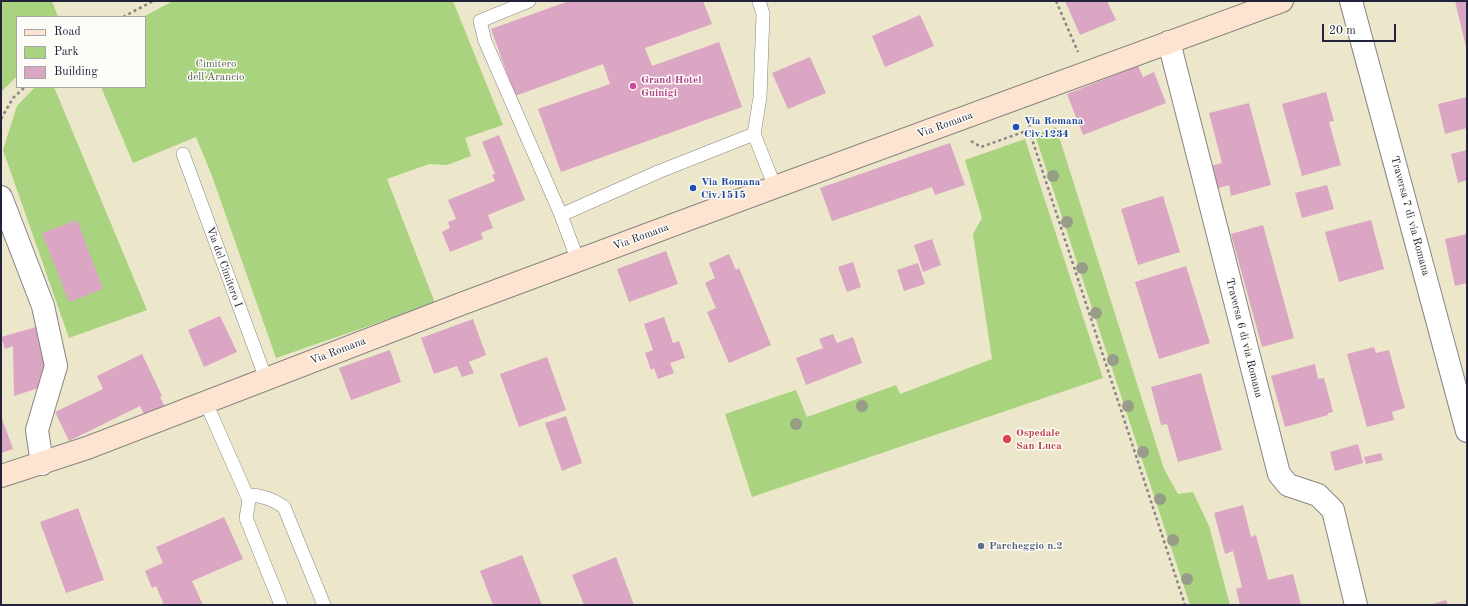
<!DOCTYPE html>
<html>
<head>
<meta charset="utf-8">
<style>
	body { margin:0 }
	#map { position:relative; width:1468px; height:606px; overflow:hidden; background:#ece7ca; font-family:"Old Standard TT",serif }
	canvas { display:block }
	.frame { position:absolute; inset:0; border:2px solid #22223b; pointer-events:none }
	.legend { position:absolute; left:16px; top:16px; width:130px; height:72px; box-sizing:border-box; background:#fdfcf7; border:1px solid #a5a5ac; margin:0; padding:5px 7px; list-style:none; font-size:12px; color:#22223b }
	.legend li { display:flex; align-items:center; gap:8px; height:20px }
	.legend b { width:20px; border:1px solid #a5a5ac }
	.scale { position:absolute; left:1322px; top:24px; width:74px; height:18px; box-sizing:border-box; border:2px solid #22223b; border-top:0; padding-left:5px; font-size:12px; line-height:14px; white-space:nowrap; color:#22223b; -webkit-text-stroke:3px #fdfcf7; paint-order:stroke }
</style>
</head>
<body>
<div id="map">
<canvas width="1468" height="606"></canvas>
<div class="frame"></div>
<ul class="legend">
<li><b style="height:5px;background:#fde4d0"></b>Road</li>
<li><b style="height:11px;background:#a9d37e"></b>Park</li>
<li><b style="height:11px;background:#dba5c4"></b>Building</li>
</ul>
<div class="scale">20 m</div>
</div>
<script>
const ctx = document.querySelector('canvas').getContext('2d');
ctx.lineJoin = 'round';
function fill(path, color) { ctx.fillStyle = color; ctx.fill(path, 'evenodd'); }
function trace(path, color, width, dash) { ctx.strokeStyle = color; ctx.lineWidth = width; ctx.lineCap = dash ? 'butt' : 'round'; ctx.setLineDash(dash || []); ctx.stroke(path); }
function write(font, color, halo, rows, align = 'center') {
  ctx.font = font + ' "Old Standard TT",serif'; ctx.lineWidth = 3; ctx.setLineDash([]); ctx.textBaseline = 'middle'; ctx.strokeStyle = halo; ctx.fillStyle = color; for (const [text, x, y, turn = 0] of rows) {
    ctx.save(); ctx.translate(x, y); ctx.rotate((+turn || 0) * Math.PI / 180); ctx.textAlign = isNaN(turn) ? turn : align; if (halo) ctx.strokeText(text, 0, 0); ctx.fillText(text, 0, 0); ctx.restore();
  }
}
fill(new Path2D(`
	M1,1H52L58,17H17V76L1,92Z
	M173,1H453L503,125L465,138L471,156L447,165L429,164L387,179L435,303L276,358L212,176L196,137L133,163L101,87H145V17H143Z
	M35,87H54L147,310L69,338L3,150L17,106Z
	M1056,127L1164,469L1178,494L1193,492L1209,526L1230,605H1190L1035,135Z
	M1025,139L1103,378L752,497L725,414L796,390L807,417L896,385L900,394L992,359L973,234L982,218L965,160Z`), '#a9d37e');
fill(new Path2D(`
	M569,1H703L712,24L645,48L652,66L719,42L742,107L561,172L538,109L610,84L603,64L515,96L491,29Z
	M1065,1H1107L1116,20L1080,35Z
	M1455,1H1467V47H1466Z
	M920,15L934,46L885,67L872,36Z
	M810,57L826,93L788,109L772,73Z
	M1138,66L1143,77L1154,72L1166,103L1083,135L1067,94Z
	M1326,92L1334,121L1329,122L1341,165L1302,176L1282,104Z
	M1467,97V128L1445,134L1438,104Z
	M1249,103L1271,185L1231,196L1229,185L1212,190L1206,167L1222,163L1209,113Z
	M499,135L525,200L488,215L493,228L481,233L483,239L450,252L442,232L450,228L448,222L456,219L448,200L495,181L492,175L495,174L482,142Z
	M950,143L965,185L935,195L932,187L832,221L820,188Z
	M1467,150V180L1458,183L1451,154Z
	M1327,185L1334,209L1302,218L1295,193Z
	M1163,196L1180,252L1138,265L1121,209Z
	M77,220L103,289L69,302L42,233Z
	M1371,220L1384,269L1339,282L1325,232Z
	M1263,225L1294,338L1262,347L1231,234Z
	M1467,234V283L1455,286L1445,239Z
	M932,239L941,265L923,272L914,245Z
	M666,251L678,284L629,302L617,269Z
	M729,254L736,270L739,268L771,345L729,363L707,312L716,308L705,283L715,278L709,263Z
	M853,262L861,287L847,292L838,267Z
	M918,263L925,284L904,291L897,270Z
	M1186,266L1210,343L1159,359L1135,282Z
	M220,316L237,352L204,367L188,330Z
	M664,317L673,343L679,341L685,358L670,363L674,373L658,379L654,368L651,370L645,353L653,350L644,324Z
	M473,319L486,355L469,362L474,373L462,377L457,366L434,374L421,338Z
	M43,325L48,385L14,396L13,346L5,349L1,337Z
	M833,334L837,343L853,337L862,363L806,385L796,358L823,348L819,339Z
	M1374,347L1376,353L1389,350L1405,408L1392,412L1394,420L1367,427L1347,354Z
	M390,350L401,382L351,400L339,368Z
	M142,354L162,396L160,397L165,407L145,416L140,406L69,441L55,412L103,389L97,376Z
	M547,357L566,410L519,427L500,374Z
	M1315,364L1318,379L1324,378L1333,412L1328,413V415L1285,427L1271,376Z
	M1201,373L1222,450L1178,462L1167,424L1161,425L1151,387Z
	M1,416L13,449L1,453Z
	M566,416L582,463L562,471L545,423Z
	M1358,444L1363,463L1335,471L1330,452Z
	M1381,453L1383,460L1366,464L1364,457Z
	M1243,505L1251,537L1256,535L1268,580L1293,574L1301,605H1240L1236,589L1242,587L1233,551L1225,554L1214,513Z
	M78,508L104,580L66,593L40,522Z
	M224,517L243,559L192,581L203,605H164L156,586L152,588L145,571L163,563L156,547Z
	M522,555L542,605H493L480,571Z
	M616,557L634,605H584L572,575Z
	M1446,600L1448,605H1429Z`), '#dba5c4');
const lane = new Path2D(`
	M529,1L480,21L485,41L561,215
	M754,134L760,97L763,14L759,1
	M183,154L266,379
	M578,261L561,215L658,172L754,134L775,187
	M206,403L249,500L246,518L281,605
	M247,495C262,495 272,499 284,507L324,605`);
const street = new Path2D(`
	M1351,1L1467,431
	M1169,42L1279,474L1288,485L1318,495L1333,510L1356,605
	M1,197L43,306L56,366L37,430L42,464`);
const secondary = new Path2D(`
	M1,476L87,448L461,304L775,187L1282,1`);
trace(lane, '#878482', 14);
trace(street, '#878482', 24);
trace(secondary, '#878482', 24);
trace(new Path2D(`
	M1056,1L1078,52
	M123,17L153,1
	M1,119L13,98L25,87
	M1029,130L1185,605
	M971,141L981,147L1029,130L1030,118`), '#878482', 2.5, [3, 3]);
trace(lane, '#fff', 13);
trace(street, '#fff', 22);
trace(secondary, '#fde4d0', 22);
ctx.fillStyle = '#979d88';
for (const [x, y] of [
	[1053,176],
	[1067,222],
	[1082,268],
	[1096,313],
	[1113,360],
	[862,406],
	[1128,406],
	[796,424],
	[1143,452],
	[1160,499],
	[1173,540],
	[1187,579]
]) { ctx.beginPath(); ctx.arc(x, y, 6, 0, 2 * Math.PI); ctx.fill(); }
for (const [x, y, r, color] of [
	[633,86,4,"#d1479c"],
	[1016,127,4,"#1a4fb4"],
	[693,188,4,"#1a4fb4"],
	[1007,439,5,"#e0444e"],
	[981,546,4,"#5c6f8a"]
]) { const dot = new Path2D(); dot.arc(x, y, r, 0, 2 * Math.PI); ctx.fillStyle = color; ctx.fill(dot); trace(dot, '#fdfcf7', 1.5); }
write('11px', '#516052', '#fdfcf7', [
	["Cimitero",216,64],
	["dell'Arancio",216,77]
]);
write('bold 11px', '#b23c85', '#fdfcf7', [
	["Grand Hotel",641,80],
	["Guinigi",641,93]
], 'left');
write('bold 11px', '#164399', '#fdfcf7', [
	["Via Romana",1024,121],
	["Civ.1234",1024,134],
	["Via Romana",701,182],
	["Civ.1515",701,195]
], 'left');
write('11px', '#22223b', '#fdfcf7', [
	["Via Romana",945,125,-20],
	["Traversa 7 di via Romana",1410,216,75],
	["Via Romana",641,237,-20],
	["Via del Cimitero I",224,267,70],
	["Traversa 6 di via Romana",1244,338,76],
	["Via Romana",338,351,-21]
]);
write('bold 11px', '#be3a42', '#fdfcf7', [
	["Ospedale",1016,433],
	["San Luca",1016,446]
], 'left');
write('bold 11px', '#4e5e75', '#fdfcf7', [
	["Parcheggio n.2",989,546]
], 'left');
</script>
</body>
</html>
